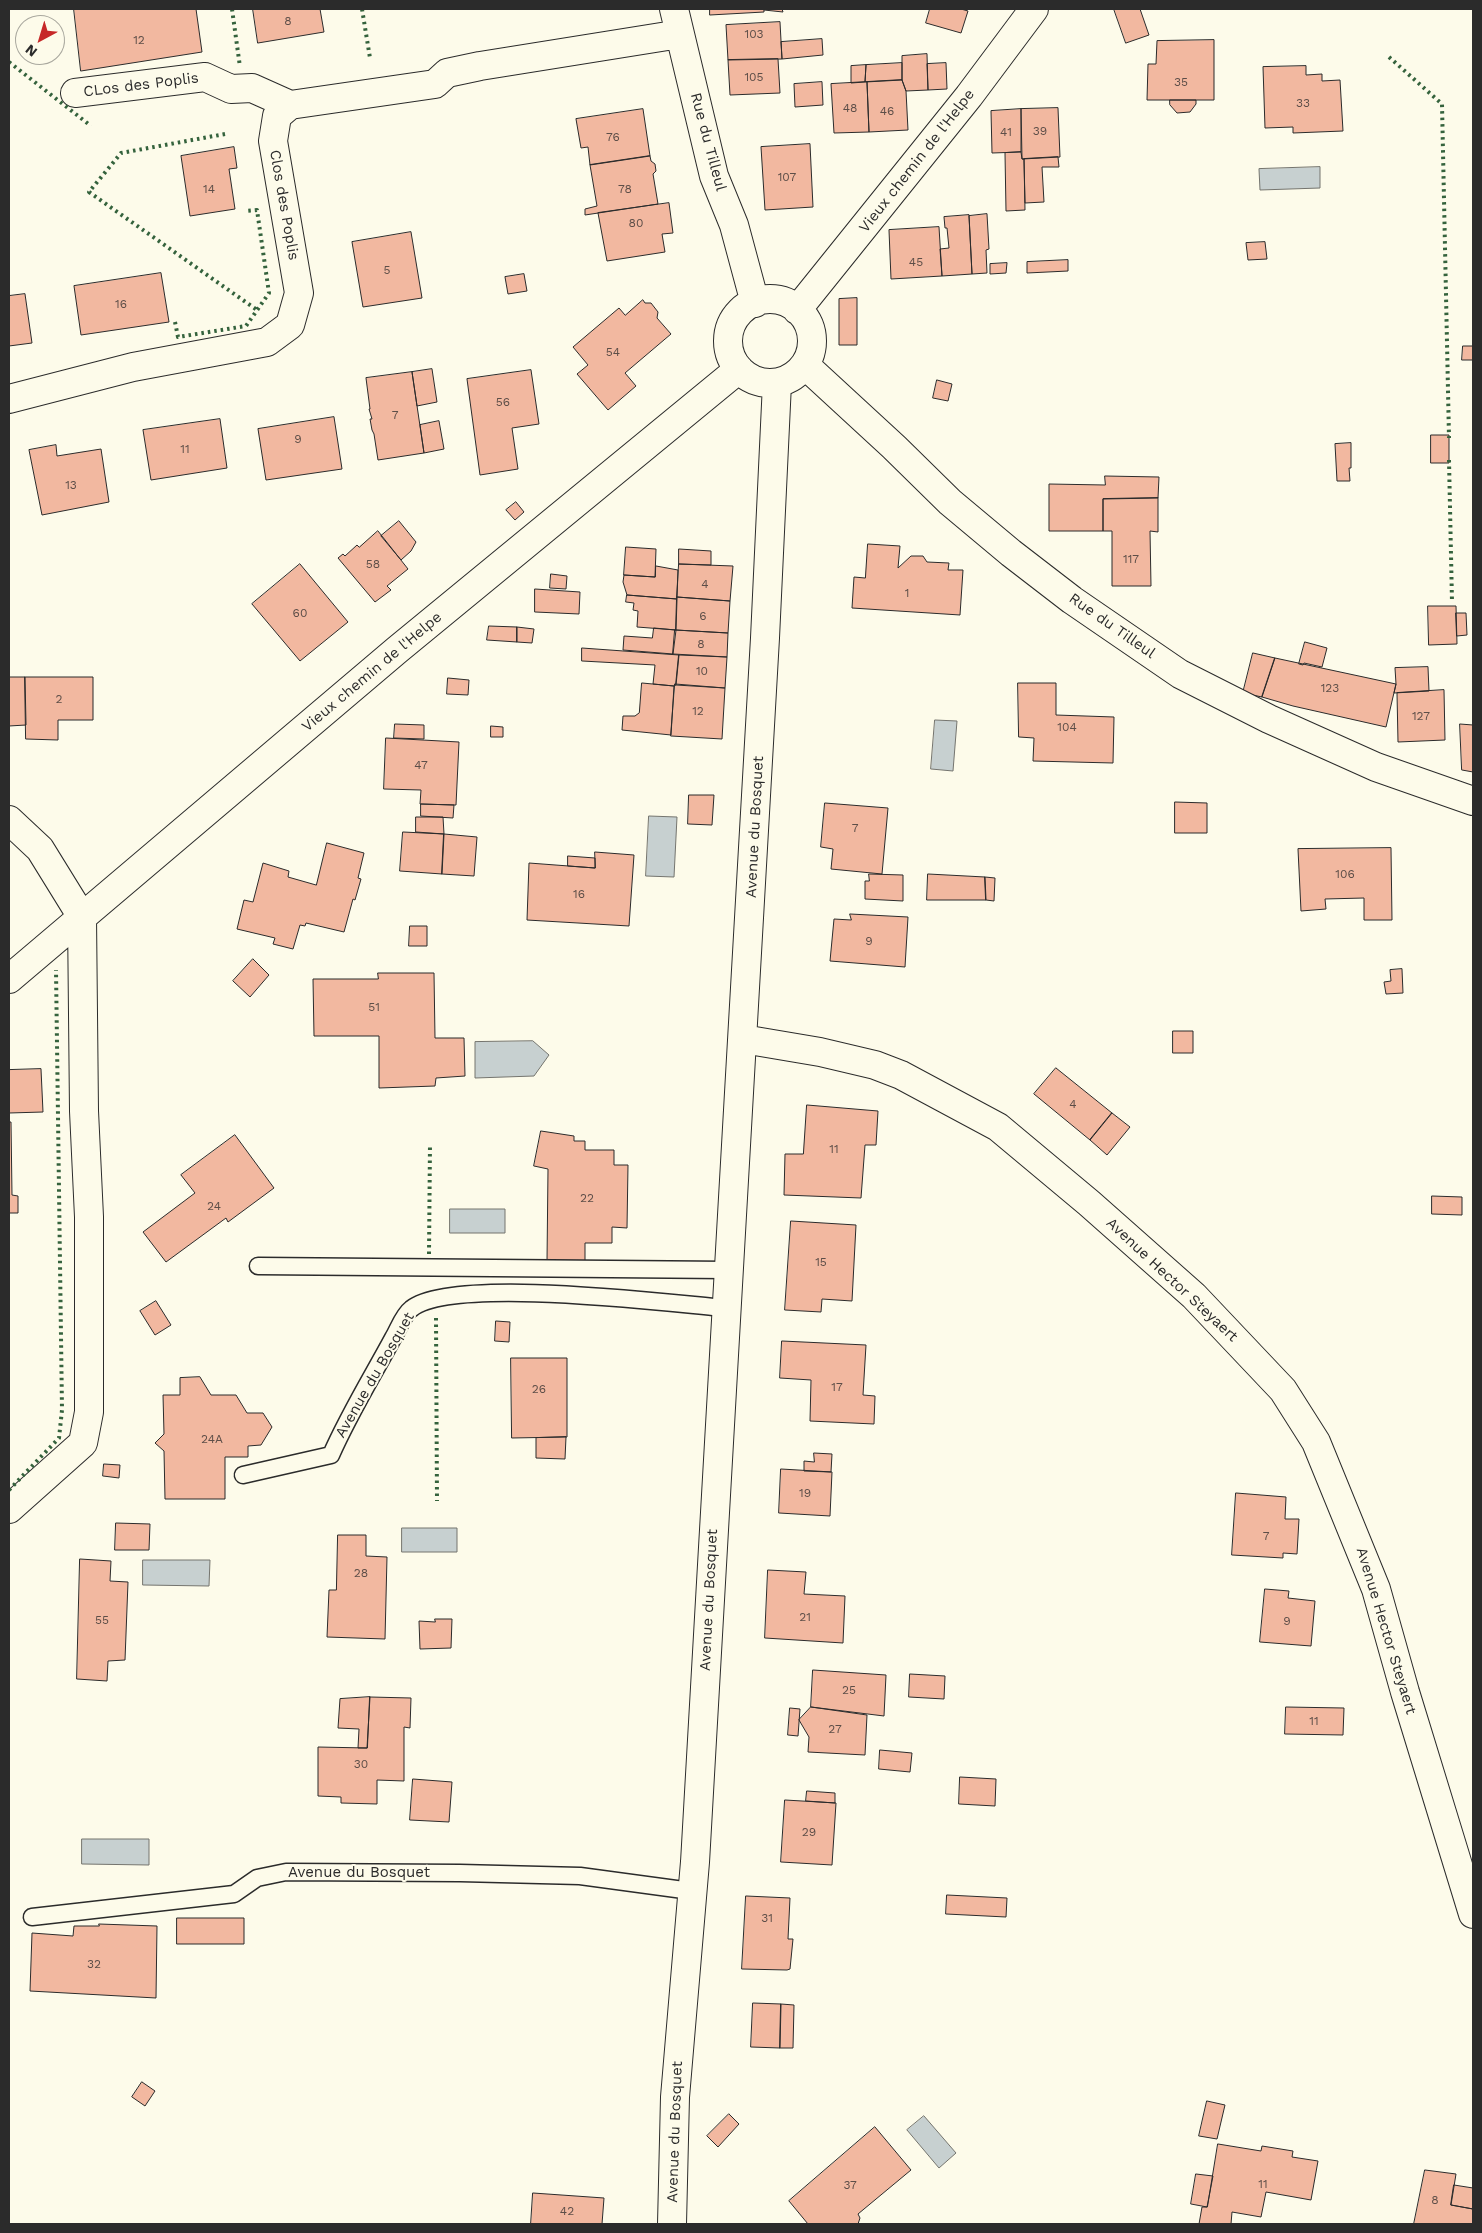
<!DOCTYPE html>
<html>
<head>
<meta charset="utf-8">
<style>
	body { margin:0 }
	#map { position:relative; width:1482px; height:2233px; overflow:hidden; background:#fdfbea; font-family:"Work Sans",sans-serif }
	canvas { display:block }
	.frame { position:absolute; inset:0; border:10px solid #2b2b2b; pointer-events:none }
	.north { position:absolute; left:15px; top:15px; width:50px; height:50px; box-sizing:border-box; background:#fdfbea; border:1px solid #a9a89e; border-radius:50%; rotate:219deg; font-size:14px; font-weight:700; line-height:20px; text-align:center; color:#2b2b2b }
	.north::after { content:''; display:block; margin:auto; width:18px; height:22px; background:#c62828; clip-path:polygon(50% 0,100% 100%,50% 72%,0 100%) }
</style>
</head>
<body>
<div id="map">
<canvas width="1482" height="2233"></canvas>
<div class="frame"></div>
<div class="north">N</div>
</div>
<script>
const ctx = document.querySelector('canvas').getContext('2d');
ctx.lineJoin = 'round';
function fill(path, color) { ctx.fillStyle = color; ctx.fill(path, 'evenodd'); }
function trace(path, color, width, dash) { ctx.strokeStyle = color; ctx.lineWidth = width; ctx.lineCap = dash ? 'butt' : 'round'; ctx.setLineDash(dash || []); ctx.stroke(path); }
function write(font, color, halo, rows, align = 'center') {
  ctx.font = font + ' "Work Sans",sans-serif'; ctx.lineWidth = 4; ctx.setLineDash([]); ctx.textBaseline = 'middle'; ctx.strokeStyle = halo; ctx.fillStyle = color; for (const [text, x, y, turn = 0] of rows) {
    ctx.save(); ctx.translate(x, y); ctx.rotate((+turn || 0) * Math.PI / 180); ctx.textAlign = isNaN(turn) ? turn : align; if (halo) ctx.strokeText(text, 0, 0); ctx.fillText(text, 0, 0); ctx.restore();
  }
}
const water = new Path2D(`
	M1320,167V188L1260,190L1259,169Z
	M935,720L957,721L953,771L931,769Z
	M649,816L677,817L674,877L646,876Z
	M533,1041L549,1055L534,1076L475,1078V1042Z
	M450,1209H505V1233H450Z
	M402,1528H457V1552H402Z
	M143,1560H210L209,1586L143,1585Z
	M82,1839H149V1865L82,1864Z
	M924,2116L956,2153L939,2168L907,2130Z`);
fill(water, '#c7d0d0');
trace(water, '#74746e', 1);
const building = new Path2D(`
	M74,9H196L202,52L81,71Z
	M253,9H320L324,32L258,43Z
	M710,9H764V12L710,15Z
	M764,9H782L783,12L764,10Z
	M930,9H961L968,11L961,33L926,23Z
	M1114,9H1140L1149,35L1126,43Z
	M780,22L782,59L728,60L726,25Z
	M822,39L823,55L782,59L781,42Z
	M1214,40V100H1147L1148,64H1156L1157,41Z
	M927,54L928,90L906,91L902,80V56Z
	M778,59L780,93L730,95L728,60Z
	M902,63V80L865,82L866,65Z
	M946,63L947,89L928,90L927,64Z
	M866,65L865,82L851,83V66Z
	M1306,66V75L1322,74V81L1340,80L1343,131L1293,133V127L1265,128L1263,67Z
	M902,80L906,91L908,130L869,132L867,82Z
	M822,82L823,105L795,107L794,84Z
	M867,82L869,132L834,133L831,84Z
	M1170,100H1196V104L1190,112L1177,113L1170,105Z
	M1058,108L1060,157L1022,159L1021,109Z
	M643,109L650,156L590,165L588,147L581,148L576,119Z
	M1021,109V152L992,153L991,111Z
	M810,144L813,207L765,210L761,147Z
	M234,147L237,168L229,169L235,209L190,216L181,156Z
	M1021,152L1022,159H1024L1025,210L1006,211L1005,153Z
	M650,156L651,161L655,164L656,171L653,174L658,204L585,215V209L597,206L590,165Z
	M1058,157L1059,167H1042L1044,202L1025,203L1024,159Z
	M669,203L673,233L662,234L665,252L607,261L598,213Z
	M987,214L989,249L986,250L987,273L972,274L969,216Z
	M969,215L972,274L942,276L940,249L949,248L947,228H945L944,217Z
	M939,227L942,276L891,279L889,230Z
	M411,232L422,298L363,307L352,242Z
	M1265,242L1267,259L1248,260L1246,243Z
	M1068,260V271L1027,273V262Z
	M1007,263L1006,273L990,274V264Z
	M161,273L169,322L81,335L74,286Z
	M524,274L527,291L508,294L505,277Z
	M25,294L32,343L9,346V296Z
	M857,298V345H839V299Z
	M643,300L645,303H651L658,312L657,318L671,334L625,373L636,386L608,410L577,374L588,365L573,347L619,308L625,315Z
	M1463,346H1473V360H1462Z
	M432,369L437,402L417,406L412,372Z
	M531,370L539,424L512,428L518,469L480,475L467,379Z
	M412,372L424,453L378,460L374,434L372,430L370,419H372L369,409H370L366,378Z
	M937,380L952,384L948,401L933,398Z
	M334,417L342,469L266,480L258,429Z
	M220,419L227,468L151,480L143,430Z
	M439,421L444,449L424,453L420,425Z
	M1431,435H1449V463H1431Z
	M1351,443V468H1349L1350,481H1337L1335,444Z
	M56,445L57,456L101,449L109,502L42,515L29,450Z
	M1105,476L1159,477L1158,498L1103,499V531H1049V484L1105,485Z
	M1158,498V532L1150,531L1151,586H1112V531H1103V499Z
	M516,502L524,512L515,520L506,510Z
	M399,521L416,542L411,551L401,560L381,536Z
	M378,531L408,569L387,586L391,590L375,602L338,558L343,554L345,556L357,545L359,547Z
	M868,544L900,546L898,568L911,556H923L927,562L949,563L948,570H963L960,615L852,608L854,577L865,578Z
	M626,547L656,549L655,577L624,575Z
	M679,549L711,551V565L679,564Z
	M300,564L348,622L300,661L252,604Z
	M679,564L733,566L730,601L677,597Z
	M656,566L678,570L677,599L627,595L623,582L624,575L655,577Z
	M551,574L567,576L566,589L550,588Z
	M535,589L580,592L579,614L535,612Z
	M627,595L677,599L676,630L637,627L638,611L633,610L634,603L626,602Z
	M677,597L730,601L728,633L676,630Z
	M1428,606H1456L1457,644L1429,645Z
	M1456,613H1466L1467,635L1457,636Z
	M489,626L517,627V642L487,640Z
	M517,627L534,629L532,643L517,642Z
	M654,628L676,630L673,654L623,650L624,636L652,638Z
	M675,630L728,633L727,657L673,654Z
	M1305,642L1327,648L1322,667L1304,663L1303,665L1299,664Z
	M582,648L679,655L676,685L674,686L653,684L655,665L582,661Z
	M1253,653L1275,658L1262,697L1243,693Z
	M679,655L727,657L725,688L676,685Z
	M1275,658L1396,684L1386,727L1293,706L1262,697Z
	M1428,667L1429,691L1394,693L1396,684L1395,668Z
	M9,677H25L26,725L9,726Z
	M25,677H93V720H58V740L26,739Z
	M448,678L469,680L468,695L447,694Z
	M642,683L674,686L671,735L622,730L623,716H635L639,713Z
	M1018,683H1056V715L1114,717L1113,763L1033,761L1034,738L1019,737Z
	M675,684L725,688L722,739L671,736Z
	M1444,690L1445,740L1398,742L1397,693Z
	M395,724L424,725V739L394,738Z
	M1460,724L1473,725V772L1462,770Z
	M491,726L503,727V737H491Z
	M386,738L459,742L456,805L420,804L421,790L384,789Z
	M689,795H714L712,825L688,824Z
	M1175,802L1207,803V833H1175Z
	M825,803L888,808L882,874L831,869L833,849L821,847Z
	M421,804L454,805L453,818L421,816Z
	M416,817H443L444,834L416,832Z
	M403,832L444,834L442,874L400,871Z
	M444,834L477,837L474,876L442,874Z
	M327,843L364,853L358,878L361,879L355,900L353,899L344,932L306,923L305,926L300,925L293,949L273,944L275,938L237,929L244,900L253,902L263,863L289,871L288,877L316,885Z
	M1391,848L1392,920H1364V898L1325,899L1326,909L1301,911L1298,849Z
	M595,852L634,855L629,926L527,920L529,863L595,868Z
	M568,856L595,858V868L568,866Z
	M869,874L903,875V901L865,899V881H869Z
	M928,874L985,877L986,900H927Z
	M985,877L995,878L994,901L986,900Z
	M850,914L908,917L905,967L830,961L834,919L851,920Z
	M410,926H427V946H409Z
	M253,959L269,975L250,997L233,981Z
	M1402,969L1403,993L1386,994L1384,982L1391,981L1390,970Z
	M378,973H434L435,1038H464L465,1076L436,1078L435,1086L379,1088V1036H314L313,979H378Z
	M1173,1031H1193V1053H1173Z
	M1056,1068L1112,1113L1090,1140L1034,1094Z
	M41,1069L43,1112L9,1113V1070Z
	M807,1105L878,1111L876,1145H865L861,1198L784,1195L785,1154H803Z
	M1112,1113L1130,1127L1107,1155L1090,1140Z
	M9,1122H11L12,1195L18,1196V1213H9Z
	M541,1131L574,1136V1141H585V1150H614V1165H628L627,1228L612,1227V1243H585V1262L547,1261L548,1169L534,1166Z
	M235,1135L274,1188L228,1222L226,1218L166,1262L143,1232L195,1193L181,1175Z
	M1432,1196L1462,1197V1215L1432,1214Z
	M791,1221L856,1225L852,1301L822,1299L821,1312L785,1310Z
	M156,1301L171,1325L155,1335L140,1311Z
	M496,1321L510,1322L509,1342L495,1341Z
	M782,1341L866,1345L863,1395L875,1396L874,1424L810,1421L811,1380L780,1378Z
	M511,1358H567V1437L512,1438Z
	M200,1377L211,1395H236L247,1413H263L272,1427L261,1445L248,1446V1457H225V1499H165L164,1451L155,1443L164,1434L163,1395H180V1378Z
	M566,1437L565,1459L536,1458V1438Z
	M814,1453L832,1454L831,1472L804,1471V1461L814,1462Z
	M104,1464L120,1465L119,1478L103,1476Z
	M781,1469L832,1472L830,1516L779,1513Z
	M1236,1493L1286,1497L1285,1519H1299L1297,1554L1283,1553V1558L1232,1555Z
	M116,1523L150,1524L149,1550H115Z
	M338,1535H366V1556L387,1557L385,1639L327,1637L329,1590H336Z
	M80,1559L111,1561L110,1581L128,1582L125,1660L108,1661L107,1681L77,1679Z
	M768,1570L806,1572L804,1594L845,1596L843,1643L765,1638Z
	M1265,1589L1289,1591L1288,1598L1315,1601L1311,1646L1260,1642Z
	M435,1619H452L451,1648L420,1649L419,1621L435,1622Z
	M813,1670L886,1675L884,1716L811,1707Z
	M910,1674L945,1676L944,1699L909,1697Z
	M370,1697L367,1748H358L359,1729L338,1728L340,1699Z
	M370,1697L411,1698L410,1728L404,1727V1781L377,1780V1804L341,1803V1797L318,1796V1747L367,1748Z
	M811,1707L867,1715L865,1755L808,1752L809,1737L799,1720Z
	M1286,1707L1344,1708L1343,1735L1285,1734Z
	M790,1708L800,1709L798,1736L788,1735Z
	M880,1750L912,1753L910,1772L879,1769Z
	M960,1777L996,1779L995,1806L959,1804Z
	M413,1779L452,1782L449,1822L410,1820Z
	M807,1791L835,1793V1803L806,1801Z
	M785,1800L836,1803L832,1865L781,1862Z
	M947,1895L1007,1898L1006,1917L946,1914Z
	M746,1896L790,1898L788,1939H793L790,1969L787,1970L742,1969Z
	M177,1918H244V1944H177Z
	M99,1924L157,1926L156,1998L30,1991L32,1933L73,1936L74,1926H99Z
	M753,2003L781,2004L780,2048L751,2047Z
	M781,2004L794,2005L793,2048H780Z
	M142,2082L155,2091L145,2106L132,2097Z
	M1207,2101L1225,2105L1217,2139L1199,2136Z
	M729,2114L739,2124L718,2147L707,2136Z
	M875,2127L911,2170L858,2214L860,2218L858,2224H808L789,2201Z
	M1218,2144L1261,2151L1262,2146L1293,2151L1292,2157L1318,2161L1311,2200L1266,2192L1261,2217L1232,2212L1231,2224H1199L1202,2207H1207Z
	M1425,2170L1456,2174L1451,2205L1473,2209V2224H1414Z
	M1196,2174L1213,2176L1207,2207L1191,2204Z
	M1454,2185L1473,2188V2209L1451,2205Z
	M533,2193L604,2198L602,2224H531Z`);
fill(building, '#f2b8a0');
trace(building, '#2b2b2b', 1);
const lane = new Path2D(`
	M258,1266L728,1270
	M243,1475L331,1455C349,1414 372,1377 393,1338C398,1330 403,1315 411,1309C452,1276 666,1303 725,1308
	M32,1917L234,1894L257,1878L286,1872L460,1873L580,1876L691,1891`);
const street = new Path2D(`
	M674,9L714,176L734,225L755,303
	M75,93L205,77L231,89L252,88L290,105
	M728 341a42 42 0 1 1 84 0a42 42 0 1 1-84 0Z
	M797,310L969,96L1034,9
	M805,365L894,447L950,502L1011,553L1072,600L1180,674L1269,719L1376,767L1473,801
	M9,399L133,367L267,342L290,325L299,293L273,141L277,116L290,105L435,84L447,73L480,66L680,34
	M9,820L40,849L82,917L84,1111L89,1217V1412L83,1443L9,1509
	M9,979L397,650L739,369
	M743,1039L820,1052L875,1065L901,1075L998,1127L1089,1203L1194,1296L1283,1390L1316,1442L1376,1589L1405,1692L1473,1914
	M672,2224L675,2097L695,1862L765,638L777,383`);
trace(lane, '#2b2b2b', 19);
trace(street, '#2b2b2b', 30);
trace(lane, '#fdfbea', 16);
trace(street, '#fdfbea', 28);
trace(new Path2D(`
	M232,9L240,67
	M362,9L370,58
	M1389,57L1442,104L1449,438
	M9,62L91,126
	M225,134L121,153L89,192L257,310
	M175,322L178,337L246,326L269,293L257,210L245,211
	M1449,460L1452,602
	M429,1254L430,1144
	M436,1318L437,1501
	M9,1490L59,1438L62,1410L56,970`), '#34623c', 4, [2.5, 4]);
write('12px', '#5d4e48', null, [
	["8",288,21],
	["103",754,34],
	["12",139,40],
	["105",754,77],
	["35",1181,82],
	["33",1303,103],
	["48",850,108],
	["46",887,111],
	["39",1040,131],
	["41",1006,132],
	["76",613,137],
	["107",787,177],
	["14",209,189],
	["78",625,189],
	["80",636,223],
	["45",916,262],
	["5",387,270],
	["16",121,304],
	["54",613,352],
	["56",503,402],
	["7",395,415],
	["9",298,439],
	["11",185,449],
	["13",71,485],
	["117",1131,559],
	["58",373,564],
	["4",705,584],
	["1",907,593],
	["60",300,613],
	["6",703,616],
	["8",701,644],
	["10",702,671],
	["123",1330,688],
	["2",59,699],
	["12",698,711],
	["127",1421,716],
	["104",1067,727],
	["47",421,765],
	["7",855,828],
	["106",1345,874],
	["16",579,894],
	["9",869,941],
	["51",374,1007],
	["4",1073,1104],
	["11",834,1149],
	["22",587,1198],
	["24",214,1206],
	["15",821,1262],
	["17",837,1387],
	["26",539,1389],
	["24A",212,1439],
	["19",805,1493],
	["7",1266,1536],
	["28",361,1573],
	["21",805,1617],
	["55",102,1620],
	["9",1287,1621],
	["25",849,1690],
	["11",1314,1721],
	["27",835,1729],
	["30",361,1764],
	["29",809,1832],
	["31",767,1918],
	["32",94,1964],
	["11",1263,2184],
	["37",850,2185],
	["8",1435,2200],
	["42",567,2211]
]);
write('15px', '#2b2b2b', '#fdfbea', [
	["CLos des Poplis",141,85,-7],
	["Rue du Tilleul",708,142,75],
	["Vieux chemin de l'Helpe",917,161,-52],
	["Clos des Poplis",284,205,80],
	["Rue du Tilleul",1112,626,35],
	["Vieux chemin de l'Helpe",372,672,-40],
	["Avenue du Bosquet",755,827,-87],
	["Avenue Hector Steyaert",1172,1280,43],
	["Avenue du Bosquet",375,1375,-60],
	["Avenue du Bosquet",709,1600,-87],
	["Avenue Hector Steyaert",1386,1631,73],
	["Avenue du Bosquet",359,1873],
	["Avenue du Bosquet",675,2132,-88]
]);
</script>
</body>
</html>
